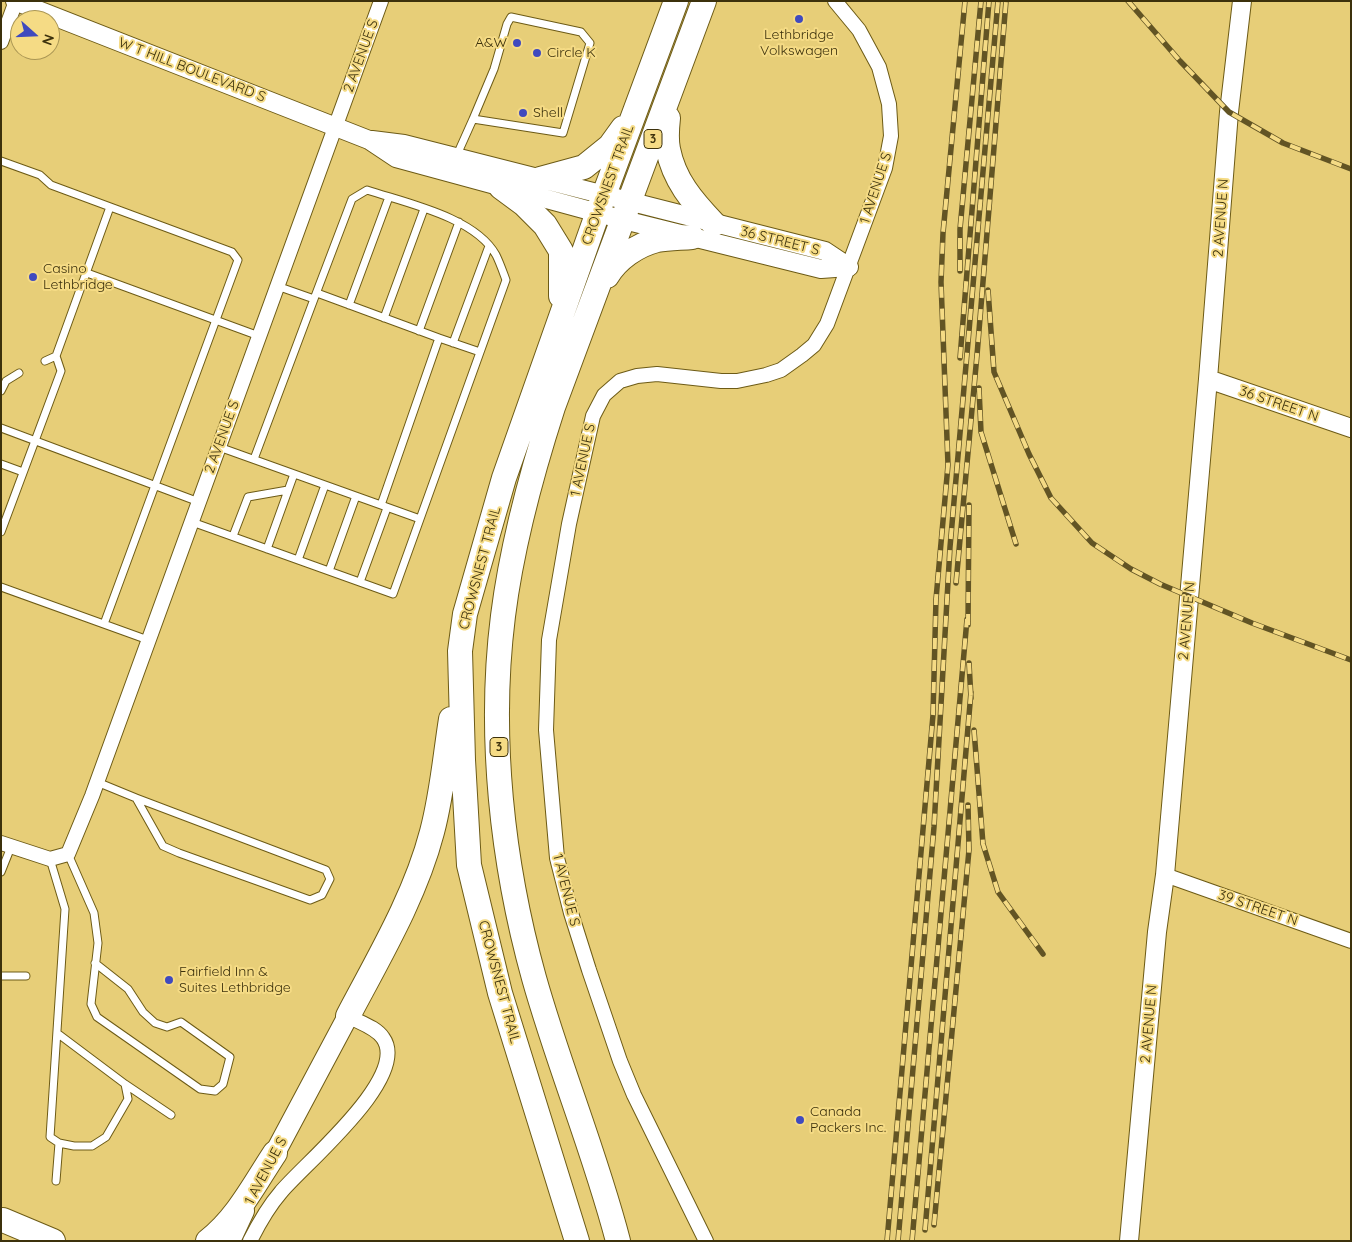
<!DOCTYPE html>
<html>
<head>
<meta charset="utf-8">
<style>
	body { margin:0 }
	#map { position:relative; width:1352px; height:1242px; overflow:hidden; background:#e7ce78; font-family:Quicksand,sans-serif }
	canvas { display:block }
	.frame { position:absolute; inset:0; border:2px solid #3c310c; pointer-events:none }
	.north { position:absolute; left:10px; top:10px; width:50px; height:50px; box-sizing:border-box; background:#f5db85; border:1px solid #ab9755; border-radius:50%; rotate:110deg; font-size:14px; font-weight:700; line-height:20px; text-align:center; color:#3c310c }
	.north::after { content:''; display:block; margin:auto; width:18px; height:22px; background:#3f4abe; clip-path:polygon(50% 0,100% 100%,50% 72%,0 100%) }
</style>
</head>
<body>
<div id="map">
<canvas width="1352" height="1242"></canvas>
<div class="frame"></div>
<div class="north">N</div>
</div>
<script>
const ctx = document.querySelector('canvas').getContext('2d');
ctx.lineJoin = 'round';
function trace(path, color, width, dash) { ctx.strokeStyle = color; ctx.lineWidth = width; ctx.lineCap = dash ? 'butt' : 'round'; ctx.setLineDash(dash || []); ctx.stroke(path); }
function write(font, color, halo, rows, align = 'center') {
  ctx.font = font + ' Quicksand,sans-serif'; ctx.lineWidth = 4; ctx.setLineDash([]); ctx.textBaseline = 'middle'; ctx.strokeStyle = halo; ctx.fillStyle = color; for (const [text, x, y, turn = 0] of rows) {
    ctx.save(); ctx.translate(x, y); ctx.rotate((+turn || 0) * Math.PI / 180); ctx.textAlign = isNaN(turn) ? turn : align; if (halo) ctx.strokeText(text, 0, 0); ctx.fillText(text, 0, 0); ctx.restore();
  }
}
const service = new Path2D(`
	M511,17L581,32L590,43L563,133L473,119L494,69L507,24Z
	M456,157L473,119
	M1,161L40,175L51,185L232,252L238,260L104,624
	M87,273L259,336
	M317,293L439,338L381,505
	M349,305L389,197
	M384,318L424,209
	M419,331L459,222
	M439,338L480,352
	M453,343L489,246
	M45,361L56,356
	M1,391L6,381L19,373
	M1,428L199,502
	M219,447L420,519
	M254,459L314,299
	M1,464L23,472
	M192,522L393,594L506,280C503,272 500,263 496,255C475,217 406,203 367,190L352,199L314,299L277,286
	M1,532L61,371L56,356L110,207
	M233,536L248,497L288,490
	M267,549L294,474
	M298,560L325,485
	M329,571L356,496
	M360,582L387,508
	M1,587L148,640
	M97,782L136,798L163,846L179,853L310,900L322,895L330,879L326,870L136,798
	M68,854L94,913L98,943L91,1004L97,1017L200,1089L215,1091L223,1084L230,1057L181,1022L167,1027L155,1023L143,1012L128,989L95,963
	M50,859L65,909L50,1137L59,1143L74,1146H92L106,1137L128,1099L125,1084L57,1033
	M1,872L11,847
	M1,976H26
	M125,1084L171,1115
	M56,1181L59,1143`);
const minor = new Path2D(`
	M1,42L16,1
	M1,843L50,859L68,854L92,796L381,1
	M1165,875L1351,941
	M250,1241C259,1223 268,1207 281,1192C303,1165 411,1077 383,1038C376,1027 358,1022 348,1016
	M706,1241L634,1095L620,1061L589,970L571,913L557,858L546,730L549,640L569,524L593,416L604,395L620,381L637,376L657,374L721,381H737L766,375L781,370L802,355L814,345L827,324L885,168L891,136L889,104L879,67L859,30L835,1`);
const tertiary = new Path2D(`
	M15,1L369,140L396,158L624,220L821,269L849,267
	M372,140L404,144L825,251L849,267
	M1208,379L1351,428
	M1129,1241L1157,932L1165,875L1208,379L1229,112L1242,1`);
const secondary = new Path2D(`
	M268,1166L348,1016
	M230,1241L244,1211`);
const trunk = new Path2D(`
	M668,118C667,127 666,139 668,149C674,180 692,201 714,224
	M540,179L584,167L610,146L623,128
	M501,187L524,204L545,225L561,251V296
	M607,276C617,259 637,245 657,240C668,238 681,238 692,237
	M348,1016C379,957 415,897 432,832C442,795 445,757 451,719
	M3,1220L53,1241
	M208,1241C237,1219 255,1183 275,1153
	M577,1241L500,993L469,865L463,760L460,651L465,614L504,478L604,195L676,1
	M618,1241C595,1152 559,1067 534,978C502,863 488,735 503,616C512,544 531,475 553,407L704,1`);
trace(service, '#6d5b16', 9);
trace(minor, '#6d5b16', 16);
trace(tertiary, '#6d5b16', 20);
trace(secondary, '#6d5b16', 22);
trace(trunk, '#6d5b16', 26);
trace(service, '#fff', 7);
trace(minor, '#fff', 14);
trace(tertiary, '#fff', 18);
trace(secondary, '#fff', 20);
trace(trunk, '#fff', 24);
const rail = new Path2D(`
	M1128,1L1180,61L1229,112L1283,143L1351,169
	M960,271V229L981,1
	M988,290L994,372L1029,454L1051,498L1092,543L1131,569L1160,584L1252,623L1351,660
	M960,358L989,1
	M979,388L981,432L1016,544
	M956,583L977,355L1006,1
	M968,625L969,505
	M969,663L971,698
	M974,730L983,844L998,892L1043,954
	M934,1225L969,850L968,805
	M925,1230L971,692
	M887,1241L933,715L936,599L948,465L941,282L943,233L965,1
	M898,1241L934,827L950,547L998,1
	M912,1241L967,619`);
trace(rail, '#625424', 5.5);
trace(rail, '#f5db85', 4, [11]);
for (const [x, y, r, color] of [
	[799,19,5,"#3f4abe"],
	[517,43,5,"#3f4abe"],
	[537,53,5,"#3f4abe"],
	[523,113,5,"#3f4abe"],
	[33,277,5,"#3f4abe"],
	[169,980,5,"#3f4abe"],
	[800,1120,5,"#3f4abe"]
]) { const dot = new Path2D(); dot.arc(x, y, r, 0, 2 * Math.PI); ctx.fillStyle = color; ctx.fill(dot); trace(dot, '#f5db85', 2); }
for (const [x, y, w] of [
	[653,139,18],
	[499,747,18]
]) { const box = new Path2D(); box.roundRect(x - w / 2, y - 9.5, w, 19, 4); ctx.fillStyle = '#f5db85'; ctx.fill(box); trace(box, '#3c310c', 1); }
write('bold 12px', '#3c310c', null, [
	["3",653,139],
	["3",499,747]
]);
write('14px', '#3c310c', '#f5db85', [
	["Lethbridge",799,35,"center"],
	["Volkswagen",799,51,"center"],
	["A&W",507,43,"right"],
	["Circle K",547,53],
	["Shell",533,113],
	["Casino",43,269],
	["Lethbridge",43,285],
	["Fairfield Inn &",179,972],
	["Suites Lethbridge",179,988],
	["Canada",810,1112],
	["Packers Inc.",810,1128]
], 'left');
write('14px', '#3c310c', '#f5db85', [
	["2 AVENUE S",361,56,-70],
	["W T HILL BOULEVARD S",192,70,21],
	["CROWSNEST TRAIL",608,185,-70],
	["1 AVENUE S",876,188,-72],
	["2 AVENUE N",1221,218,-86],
	["36 STREET S",780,241,14],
	["36 STREET N",1279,404,19],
	["2 AVENUE S",222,437,-70],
	["1 AVENUE S",583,460,-78],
	["CROWSNEST TRAIL",480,568,-75],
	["2 AVENUE N",1187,621,-85],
	["1 AVENUE S",566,890,76],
	["39 STREET N",1258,908,19],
	["CROWSNEST TRAIL",499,982,75],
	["2 AVENUE N",1149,1024,-85],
	["1 AVENUE S",266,1171,-62]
]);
</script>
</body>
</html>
